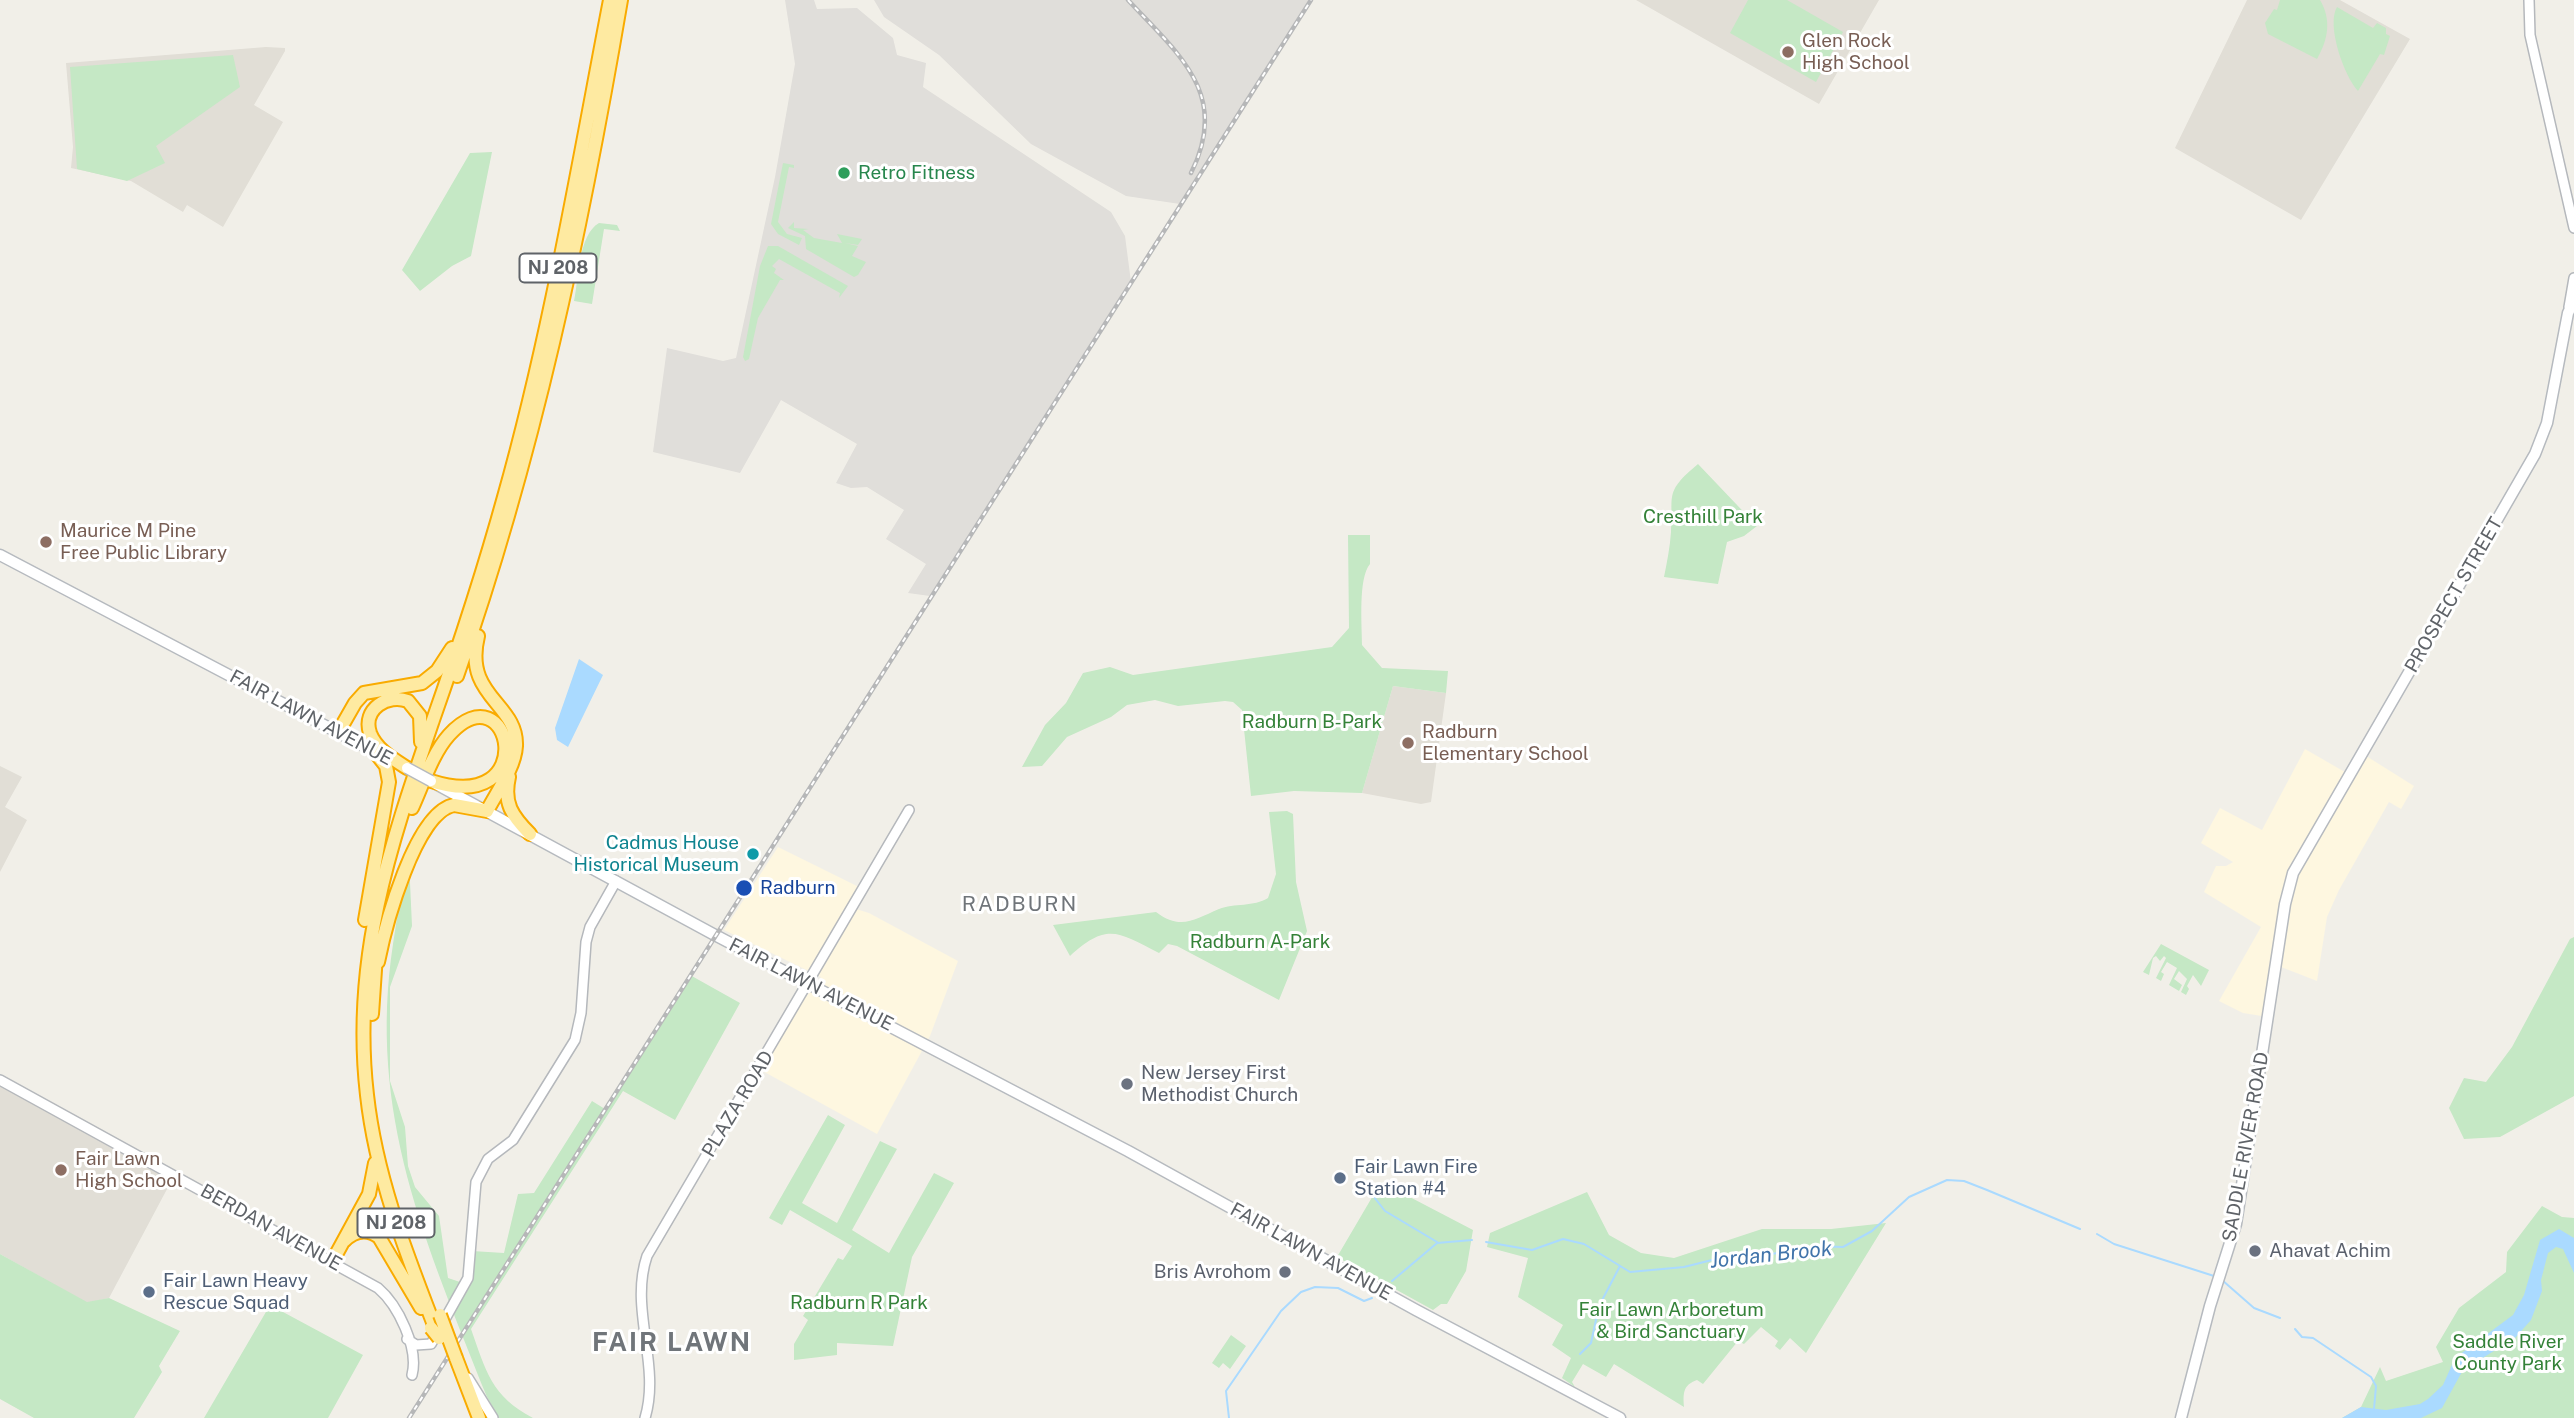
<!DOCTYPE html>
<html>
<head>
<meta charset="utf-8">
<style>
	body { margin:0 }
	canvas { display:block; background:#f1efe8 }
</style>
</head>
<body>
<canvas width="2574" height="1418"></canvas>
<script>
const ctx = document.querySelector('canvas').getContext('2d');
ctx.lineJoin = 'round';
function fill(path, color) { ctx.fillStyle = color; ctx.fill(path, 'evenodd'); }
function trace(path, color, width, dash) { ctx.strokeStyle = color; ctx.lineWidth = width; ctx.lineCap = dash ? 'butt' : 'round'; ctx.setLineDash(dash || []); ctx.stroke(path); }
function write(font, color, halo, rows, align = 'center') {
  ctx.font = font + ' "Public Sans",sans-serif'; ctx.lineWidth = 6; ctx.setLineDash([]); ctx.textBaseline = 'middle'; ctx.strokeStyle = halo; ctx.fillStyle = color; for (const [text, x, y, turn = 0] of rows) {
    ctx.save(); ctx.translate(x, y); ctx.rotate((+turn || 0) * Math.PI / 180); ctx.textAlign = isNaN(turn) ? turn : align; if (halo) ctx.strokeText(text, 0, 0); ctx.fillText(text, 0, 0); ctx.restore();
  }
}
fill(new Path2D(`
	M2305,749L2350,775L2363,754L2414,786L2401,809L2389,802L2339,890L2327,917L2317,981L2276,965L2268,1017L2243,1013L2219,1001L2261,927L2204,892L2216,866H2226L2233,862L2201,843L2220,808L2262,830Z
	M778,847L863,889L853,908L869,913L958,961L930,1036L877,1134L759,1069L786,1023L821,977L724,930Z`), '#fef7e0');
fill(new Path2D(`
	M785,0H814L817,9L857,8L893,38L897,55L926,63L923,87L1111,212L1125,236L1131,282L930,596L908,593L926,564L886,539L904,510L867,487L851,488L836,483L857,444L781,400L740,473L653,452L667,348L723,361L736,358L775,177L795,64Z
	M874,0H1310L1180,204L1126,196L1031,144L939,55L884,17Z`), '#e0deda');
fill(new Path2D(`
	M1636,0H1879L1819,104Z
	M2247,0H2340L2410,39L2301,220L2175,148Z
	M266,47L285,48V51L254,105L283,122L223,227L187,205L183,212L131,181L71,168L73,147L66,63Z
	M1393,686L1446,693L1431,802L1421,804L1362,793Z
	M0,766L22,777L5,807L27,820L0,872Z
	M0,1080L174,1176L109,1298L87,1303L0,1254Z`), '#e1ded6');
fill(new Path2D(`
	M1748,0H1787L1843,32L1816,82L1730,33Z
	M2280,0H2320C2332,20 2328,40 2317,59L2268,34L2265,23L2274,9L2277,10Z
	M2337,7L2373,28L2377,23L2386,28V34L2390,36L2384,55L2380,54L2358,91C2344,76 2326,25 2337,7Z
	M233,55L240,87L156,146L165,163L127,181L77,169L70,67Z
	M492,152L471,256L452,266L420,291L402,270L470,153Z
	M783,163L794,165V168L789,167L778,222L787,234L802,238L799,245L778,234L771,224Z
	M794,222V228L809,229L803,230L814,238L842,243L837,234L862,239L858,245L845,243L858,246L852,256L866,262L858,275L854,277L806,249L805,236L788,228Z
	M599,223L617,225L620,231L604,229L592,304L574,301C579,279 578,235 599,223Z
	M768,246H778L848,286L839,298L840,293L779,259L772,266L776,269L774,273L784,280H780L758,318L749,359L745,361L743,357L760,266Z
	M1698,464L1757,526L1744,536L1727,542L1718,584L1664,577C1667,562 1670,547 1671,532C1674,495 1663,493 1698,464Z
	M1348,535H1370V564C1358,578 1362,625 1362,645L1382,668L1448,671L1446,693L1393,686L1362,793L1294,791L1251,796L1242,710L1233,702L1225,701L1178,706L1155,700L1127,705L1111,717L1067,737L1042,766L1022,767L1045,725L1066,703L1083,673L1110,667L1133,675L1332,647L1349,628Z
	M1287,811L1293,814L1296,882L1307,931L1279,1000L1177,946L1168,944L1159,953C1118,932 1107,922 1070,956L1053,925L1156,912C1181,931 1195,919 1219,909C1234,903 1254,907 1268,898L1276,874L1269,812Z
	M406,875L410,882L412,926L390,987V1081L405,1127L408,1166L415,1187L439,1216L448,1278L466,1284L472,1251L504,1253L518,1194L534,1193L592,1101L605,1109L690,975L740,1003L675,1120L623,1091L471,1329C486,1371 491,1396 533,1418H499L487,1397C426,1243 367,1115 393,944C397,921 399,897 406,875Z
	M2574,937V1096L2500,1137L2464,1139L2449,1108L2464,1078L2486,1082L2512,1047L2570,939Z
	M2161,944L2209,970L2201,986L2193,975L2187,986L2189,989L2186,995L2181,992L2187,979L2179,971L2174,979L2182,985L2179,991L2169,985L2177,968L2167,962L2161,972L2164,974L2161,981L2156,978L2166,958L2164,956L2160,961L2156,956L2153,958L2149,975L2143,972Z
	M828,1115L845,1125L802,1203L837,1223L880,1141L897,1149L852,1230L889,1253L934,1173L954,1183L912,1257L893,1346L837,1343V1355L794,1360V1344L808,1320L803,1316L838,1258L843,1260L852,1246L790,1210L782,1225L769,1218Z
	M1381,1182L1473,1230L1466,1271L1447,1304H1441L1433,1310L1337,1257Z
	M1587,1192L1609,1235L1641,1253L1674,1258L1762,1229H1831L1886,1223L1806,1353L1790,1338L1780,1350L1775,1346L1778,1341L1761,1327L1744,1344L1738,1341L1703,1384L1697,1380C1683,1385 1683,1393 1684,1407L1614,1364L1606,1377L1583,1364L1572,1382L1575,1387L1562,1378L1571,1358L1552,1345L1563,1325L1518,1297L1528,1258L1487,1247L1490,1233Z
	M2542,1206L2562,1217L2574,1218V1418H2342L2361,1407L2380,1367L2386,1381L2443,1362L2436,1347L2459,1308L2506,1272L2507,1252Z
	M0,1254L87,1302L109,1298L180,1331L159,1366L162,1372L134,1418H34L0,1399Z
	M270,1305L363,1355L328,1418H204Z
	M1231,1335L1246,1346L1230,1369L1223,1363L1219,1368L1212,1363Z`), '#c5e8c5');
fill(new Path2D(`
	M579,659L603,675L568,747L557,740L555,728Z
	M2559,1229L2574,1238V1273L2563,1249L2556,1247L2548,1253L2541,1280L2542,1291L2531,1320L2515,1338L2463,1370L2442,1408L2421,1418H2342L2361,1407L2386,1410L2420,1404L2428,1399L2443,1385L2455,1358L2513,1315L2524,1295L2540,1240Z`), '#aadaff');
trace(new Path2D(`
	M1380,1185L1374,1197L1385,1211L1437,1242
	M2097,1234L2114,1244L2214,1276
	M1486,1242L1532,1250L1563,1239L1584,1244L1630,1272L1684,1267L1732,1255L1772,1254L1813,1246L1843,1247L1872,1231L1909,1197L1947,1180L1964,1181L1987,1190L2080,1229
	M2222,1280L2254,1308L2280,1318
	M1392,1281L1437,1243L1472,1240
	M2295,1329L2302,1337L2313,1338L2371,1377L2376,1386L2374,1409
	M1580,1354L1591,1343L1599,1306L1620,1266
	M1229,1418L1226,1391L1281,1311L1301,1292L1315,1287L1338,1288L1364,1301L1372,1298`), '#aadaff', 2);
const tertiary = new Path2D(`
	M2529,0L2530,35L2574,228
	M2569,307L2574,278
	M0,1080L378,1288C398,1305 419,1348 412,1375
	M407,1339L416,1345L431,1344L468,1278L476,1182L488,1159L513,1140L575,1040L581,1013L586,942L590,927L616,881
	M468,1378L493,1418
	M645,1418C661,1365 629,1309 647,1256L909,810`);
const secondary = new Path2D(`
	M0,555L381,755
	M436,784L713,934L1128,1151L1416,1310L1620,1418
	M2181,1418L2210,1306L2236,1224L2285,904L2293,873L2535,454L2547,423L2568,313L2574,301`);
const trunk = new Path2D(`
	M457,676C534,457 582,229 621,0
	M339,731L355,703L364,693L422,683L437,671L452,648
	M407,768C393,759 376,749 370,733C362,709 388,693 408,701L420,716L421,742
	M509,777C503,803 512,816 530,834
	M412,808C423,784 432,754 449,735C511,667 543,817 431,781
	M365,920L389,782L386,766L375,752
	M378,962C385,927 415,812 454,805L487,811C497,792 515,767 516,746C518,703 463,697 478,636
	M372,1014L376,955
	M344,1241C355,1230 367,1228 379,1237L421,1308
	M332,1262L369,1194L375,1163
	M434,1325C405,1250 376,1176 367,1095C351,959 390,846 433,720C459,646 483,573 504,497C550,334 578,166 610,0
	M456,1358L479,1418`);
trace(tertiary, '#b5b8bc', 12);
trace(secondary, '#b6babf', 13);
trace(trunk, '#f9ab00', 16);
trace(tertiary, '#fff', 9);
trace(secondary, '#fff', 10);
trace(trunk, '#feeaa1', 12);
const rail = new Path2D(`
	M1128,0C1178,54 1231,94 1191,173
	M409,1418L1311,0`);
trace(rail, '#b6b7b8', 4.5);
trace(rail, '#fff', 2, [5]);
const secondaryBridge = new Path2D(`
	M407,768L431,781`);
const trunkBridge = new Path2D(`
	M440,1315L456,1358
	M431,1328L439,1338`);
trace(secondaryBridge, '#b6babf', 13, []);
trace(trunkBridge, '#f9ab00', 16, []);
trace(secondaryBridge, '#fff', 10);
trace(trunkBridge, '#feeaa1', 12);
for (const [x, y, r, color] of [
	[1788,52,7,"#8d6e63"],
	[844,173,7,"#2e9e5b"],
	[46,542,7,"#8d6e63"],
	[1408,743,7,"#8d6e63"],
	[753,854,7,"#0f9aa8"],
	[744,888,9,"#1a4fb4"],
	[1127,1084,7,"#6b7280"],
	[61,1170,7,"#8d6e63"],
	[1340,1178,7,"#5c6f8a"],
	[2255,1251,7,"#6b7280"],
	[1285,1272,7,"#6b7280"],
	[149,1292,7,"#5c6f8a"]
]) { const dot = new Path2D(); dot.arc(x, y, r, 0, 2 * Math.PI); ctx.fillStyle = color; ctx.fill(dot); trace(dot, '#fff', 2.5); }
for (const [x, y, w] of [
	[558,268,77],
	[396,1223,77]
]) { const box = new Path2D(); box.roundRect(x - w / 2, y - 14.5, w, 29, 5); ctx.fillStyle = '#fff'; ctx.fill(box); trace(box, '#5f6368', 2); }
write('bold 18px', '#5f6368', null, [
	["NJ 208",558,268],
	["NJ 208",396,1223]
]);
write('19px', '#785e54', '#fff', [
	["Glen Rock",1802,41],
	["High School",1802,63],
	["Maurice M Pine",60,531],
	["Free Public Library",60,553],
	["Radburn",1422,732],
	["Elementary School",1422,754],
	["Fair Lawn",75,1159],
	["High School",75,1181]
], 'left');
write('19px', '#27864d', '#fff', [
	["Retro Fitness",858,173]
], 'left');
write('19px', '#348238', '#fff', [
	["Cresthill Park",1703,517],
	["Radburn B-Park",1312,722],
	["Radburn A-Park",1260,942],
	["Radburn R Park",859,1303],
	["Fair Lawn Arboretum",1671,1310],
	["& Bird Sanctuary",1671,1332],
	["Saddle River",2508,1342],
	["County Park",2508,1364]
]);
write('19px', '#5f6368', '#fff', [
	["PROSPECT STREET",2454,595,-60],
	["FAIR LAWN AVENUE",311,718,28],
	["FAIR LAWN AVENUE",811,985,27],
	["PLAZA ROAD",738,1104,-59],
	["SADDLE RIVER ROAD",2246,1147,-80],
	["BERDAN AVENUE",271,1228,29],
	["FAIR LAWN AVENUE",1311,1252,29]
]);
write('19px', '#0d838f', '#fff', [
	["Cadmus House",739,843],
	["Historical Museum",739,865]
], 'right');
write('19px', '#164399', '#fff', [
	["Radburn",760,888]
], 'left');
write('19px', '#5b616d', '#fff', [
	["New Jersey First",1141,1073],
	["Methodist Church",1141,1095],
	["Ahavat Achim",2269,1251],
	["Bris Avrohom",1271,1272,"right"]
], 'left');
write('19px', '#4e5e75', '#fff', [
	["Fair Lawn Fire",1354,1167],
	["Station #4",1354,1189],
	["Fair Lawn Heavy",163,1281],
	["Rescue Squad",163,1303]
], 'left');
ctx.letterSpacing = '2px';
write('21px', '#70757a', '#fff', [
	["RADBURN",1020,905]
]);
ctx.letterSpacing = '0px';
write('italic 21px', '#4174aa', '#fff', [
	["Jordan Brook",1771,1255,-6]
]);
ctx.letterSpacing = '2px';
write('bold 26px', '#70757a', '#fff', [
	["FAIR LAWN",672,1343]
]);
ctx.letterSpacing = '0px';
</script>
</body>
</html>
